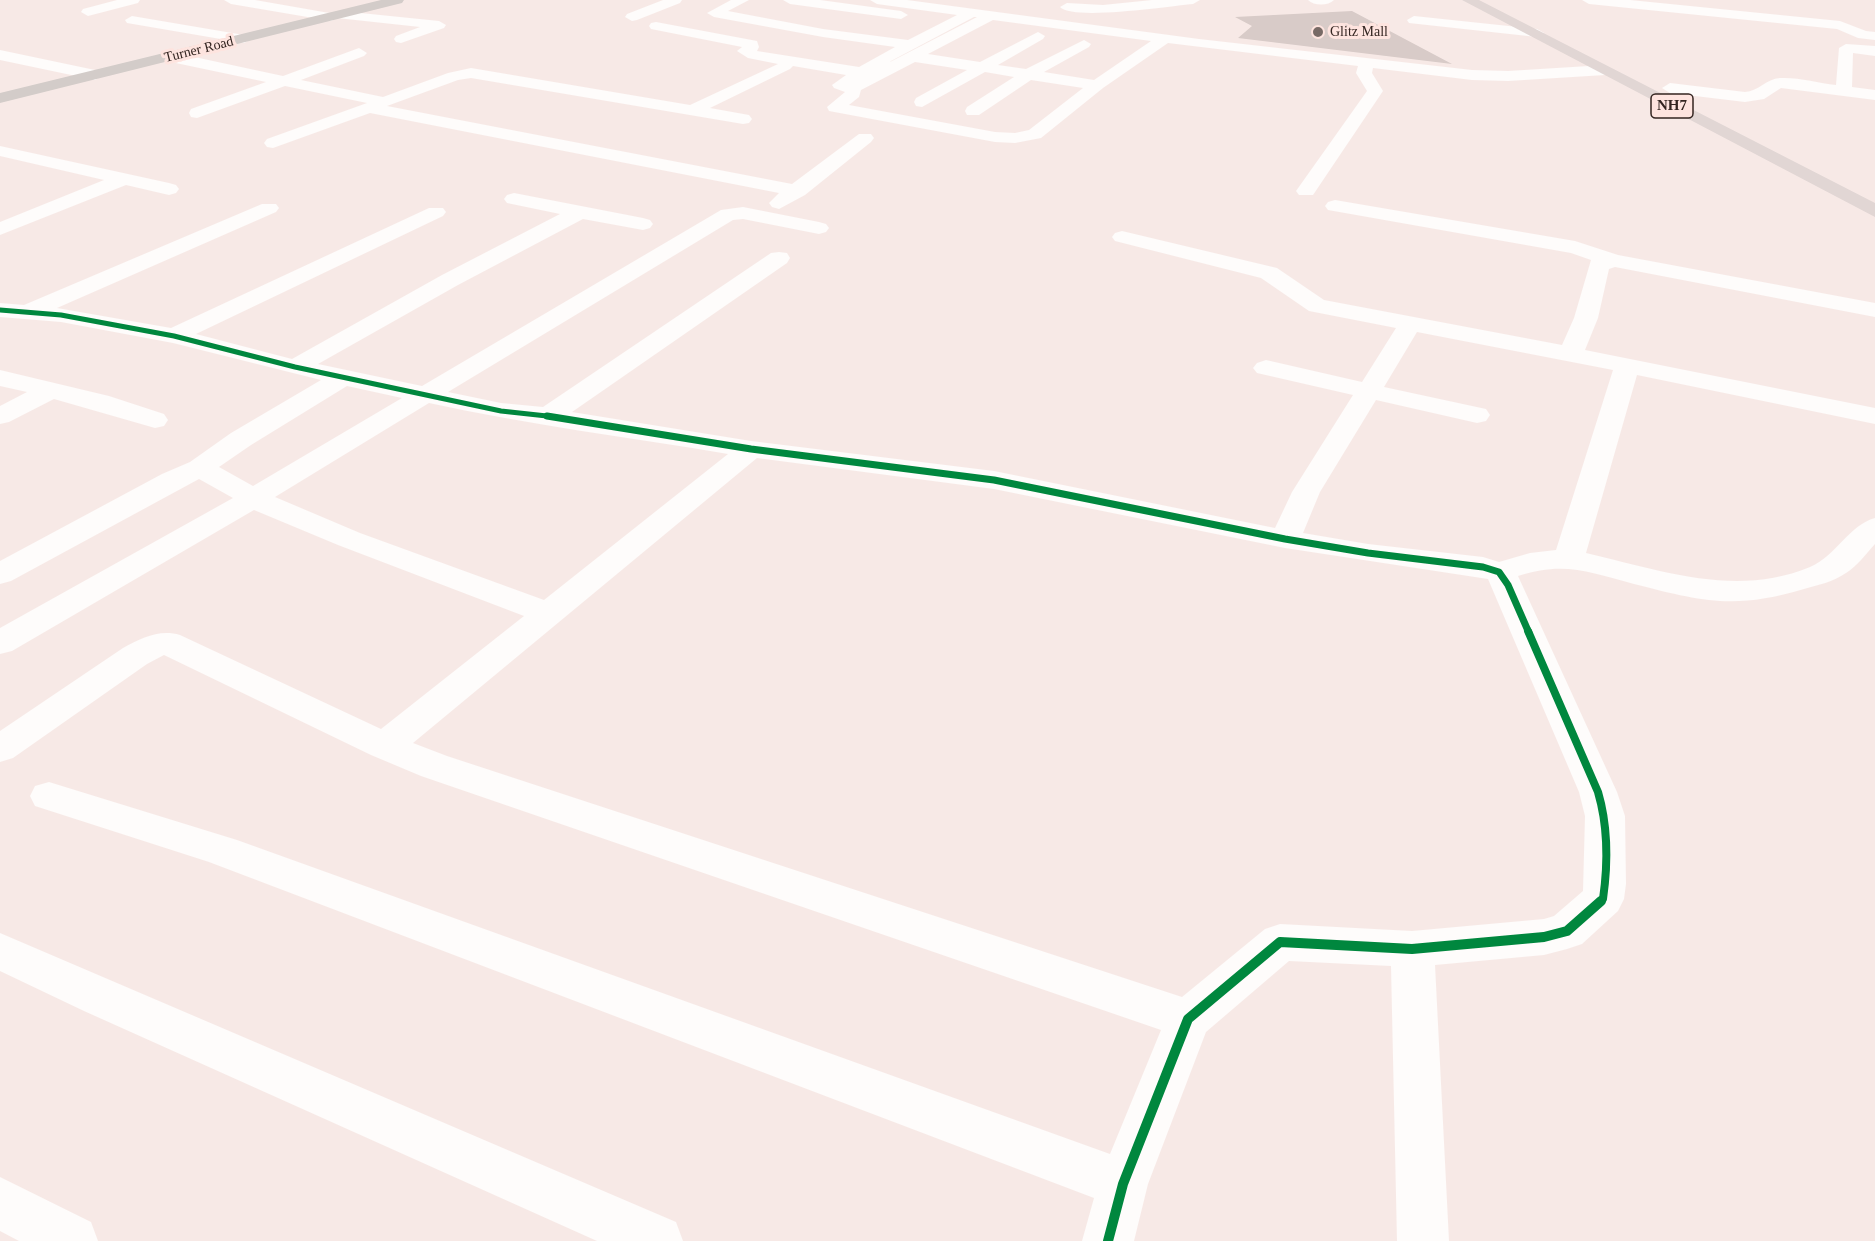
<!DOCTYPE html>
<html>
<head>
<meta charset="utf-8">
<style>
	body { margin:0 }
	canvas { display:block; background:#f7e9e6 }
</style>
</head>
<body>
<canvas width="1875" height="1241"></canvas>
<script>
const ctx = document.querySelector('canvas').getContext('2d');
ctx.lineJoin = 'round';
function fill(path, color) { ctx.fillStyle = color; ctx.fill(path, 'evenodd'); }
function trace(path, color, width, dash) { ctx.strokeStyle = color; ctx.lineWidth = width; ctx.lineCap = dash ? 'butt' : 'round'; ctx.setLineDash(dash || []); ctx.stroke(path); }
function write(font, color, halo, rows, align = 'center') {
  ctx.font = font + ' "Times New Roman",serif'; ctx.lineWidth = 6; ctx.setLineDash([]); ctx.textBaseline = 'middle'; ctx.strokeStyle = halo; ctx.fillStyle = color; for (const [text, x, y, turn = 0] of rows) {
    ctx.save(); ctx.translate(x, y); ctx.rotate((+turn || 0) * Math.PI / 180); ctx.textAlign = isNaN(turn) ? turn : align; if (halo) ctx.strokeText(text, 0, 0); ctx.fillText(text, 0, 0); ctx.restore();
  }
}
fill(new Path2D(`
	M1352,11L1452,64L1238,38L1252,26L1235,17Z`), '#d8cbc8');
fill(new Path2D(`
	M117,0H140L138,3L88,16L81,12L83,9Z
	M224,0H255L335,14L341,11L439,21L446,25L444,28L401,43L396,42L394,39L396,36L420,27L337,18L331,21L231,4Z
	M663,0H682L680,3L637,20L632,21L625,17L627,14Z
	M731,0H749L728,11L823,29L908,40L957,15L877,4L870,0H907L1199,39L1472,70L1508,71L1605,65L1613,70L1605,75L1508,81L1472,80L1373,68L1372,73L1383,91L1313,195H1299L1296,191L1367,91L1356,73L1358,66L1168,43L1103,88L1041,138L1015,143L995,142L829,111L827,107L845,92L834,88L832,85L846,75L793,66L790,69L710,108L749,115L752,119L749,123L743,124L471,78L458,80L387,106L792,184L859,134H871L874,138L871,142L805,195L779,209L772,207L769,203L779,193L370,113L273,148L267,147L264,143L267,139L367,103L285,86L197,118L191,117L189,113L191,109L266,82L171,62L163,57L171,52L283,76L359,48L367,53L364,56L301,80L383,97L448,73L471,68L690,105L778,64L748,58L737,51L742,47L651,29L649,26L651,23L656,22L757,41L759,47L757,51L859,67L895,47L823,37L714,17L707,13ZM974,17H977L890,62L891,61ZM993,20L1151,41L1094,80L1044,72L1089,47L1091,44L1084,40L1026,69L998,65L1043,39L1045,36L1038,32L980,62L928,54ZM915,62L967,70L916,98L914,102L916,106L922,107L985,72L1014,77L967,107L965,111L967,115H979L1031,80L1083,88L1029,130L1015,133L995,132L849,105L859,97L861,90Z
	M783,0H820L901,11L908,15L901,19L790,4Z
	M1152,0H1200L1193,4C1170,6 1073,21 1060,7L1067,3L1103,5Z
	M1308,0H1334C1328,6 1314,6 1308,0Z
	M1582,0H1630L1840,21L1866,31L1875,32V40L1858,38L1837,29L1589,4Z
	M132,16L244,35L251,39L244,43L127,23L125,20Z
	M1414,16L1537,29L1544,33L1537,37L1409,23L1407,20Z
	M1846,44L1875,46V56L1853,53L1852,87L1875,90V100L1781,88L1764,99L1745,102L1670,93L1662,88L1670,83L1745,92C1759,91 1766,79 1780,78C1798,77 1818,83 1836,85L1839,48Z
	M0,50L95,70L103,75L95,80L0,60Z
	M0,146L169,183L176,185L179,189L176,193L169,195L126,185L0,235V222L104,180L0,156Z
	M514,193L643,218L650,220L653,224L650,228L643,230L583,219L458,285L318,364L422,386L721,210L743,207L819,222L826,224L829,228L826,232L819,234L743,219L733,220L448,392L501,403L543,407L771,253L779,252L787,253L790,258L787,263L572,412L751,441L994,471L1275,528L1292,492L1353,395L1257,373L1253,368L1257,363L1266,360L1362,382L1396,328L1309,311L1261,278L1115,241L1112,237L1115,233L1122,231L1277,268L1324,300L1562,345L1574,318L1591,260L1571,253L1328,210L1325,206L1328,202L1335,200L1575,241L1618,255L1875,303V317L1615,267L1609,269L1598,318L1585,350L1875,408V424L1637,375L1586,553C1659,570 1736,598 1810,567C1836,556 1849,525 1875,518V544C1866,554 1857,566 1846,573C1833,582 1818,585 1804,589C1734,610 1701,601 1634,584C1589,572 1564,561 1518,576L1617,792L1625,816L1626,884L1624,899L1618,911L1582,944L1567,949L1544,955L1435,965L1449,1241H1397L1391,966L1289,961L1206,1032L1148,1184L1134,1241H1082L1094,1198L209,862L35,806L30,796L35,786L49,782L237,840L1110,1154L1161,1030L421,776L371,755L164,655L147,664L13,758L0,762V731L123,648C142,638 159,629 180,635L381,729L524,616L338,545L254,510L12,651L0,654V628L233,498L199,479L11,581L0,584V561L162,474L190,462L231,433L321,380L173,343L61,322L0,317V303L24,305L262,204H276L279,208L276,212L57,308L171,328L429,208H443L446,212L443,216L196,334L292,359L442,275L560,214L507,203L504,199L507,195ZM1417,332L1613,370L1556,550L1530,553L1499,562L1483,557L1368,544L1303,533L1320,492L1376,400L1477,423L1486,421L1490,415L1486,409L1384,387ZM347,386L402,398L253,486L219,467L251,445ZM429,403C528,425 629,437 728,454L544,600L360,533L275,497ZM757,458L994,489L1285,548L1488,579L1579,792L1585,816L1583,891L1554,916L1544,919L1412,931L1280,924L1265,929L1182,997L447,756L413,743Z
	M0,370L109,396L164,414L168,420L164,426L155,428L54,399L9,422L0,424V406L27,392L0,386Z
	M0,933L676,1222L683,1241H597L84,1011L0,971Z
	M0,1177L91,1222L98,1241H19L0,1231Z`), '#fefcfb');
fill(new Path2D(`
	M381,0H404L402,3L0,103V93Z`), '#d3ccc9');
fill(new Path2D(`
	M1462,0H1479L1875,203V217Z`), '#e1d6d4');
trace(new Path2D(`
	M0,310L61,315L174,336L295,367L501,411L556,417`), '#00873e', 5);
trace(new Path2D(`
	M547,416L751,449L994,480L1285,539L1368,553L1483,567L1499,572L1508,585L1529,633`), '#00873e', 7);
trace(new Path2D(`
	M1528,631L1598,792C1608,826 1608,864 1603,899L1599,903`), '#00873e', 8);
trace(new Path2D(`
	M1108,1241L1123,1184L1188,1019L1280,942L1412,949L1544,937L1567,931L1601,901`), '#00873e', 10);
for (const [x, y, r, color] of [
	[1318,32,6,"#786a66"]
]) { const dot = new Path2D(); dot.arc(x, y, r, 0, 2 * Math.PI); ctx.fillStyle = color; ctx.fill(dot); trace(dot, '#fee4df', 2); }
write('14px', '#342521', '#fee4df', [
	["Glitz Mall",1330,32]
], 'left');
write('14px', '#342521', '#fee4df', [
	["Turner Road",199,50,-14]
]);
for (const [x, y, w] of [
	[1672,106,42]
]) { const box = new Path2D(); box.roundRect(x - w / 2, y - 12, w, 24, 4.5); ctx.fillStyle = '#fee4df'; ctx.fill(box); trace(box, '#342521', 1.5); }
write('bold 15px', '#342521', null, [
	["NH7",1672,106]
]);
</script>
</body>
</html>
